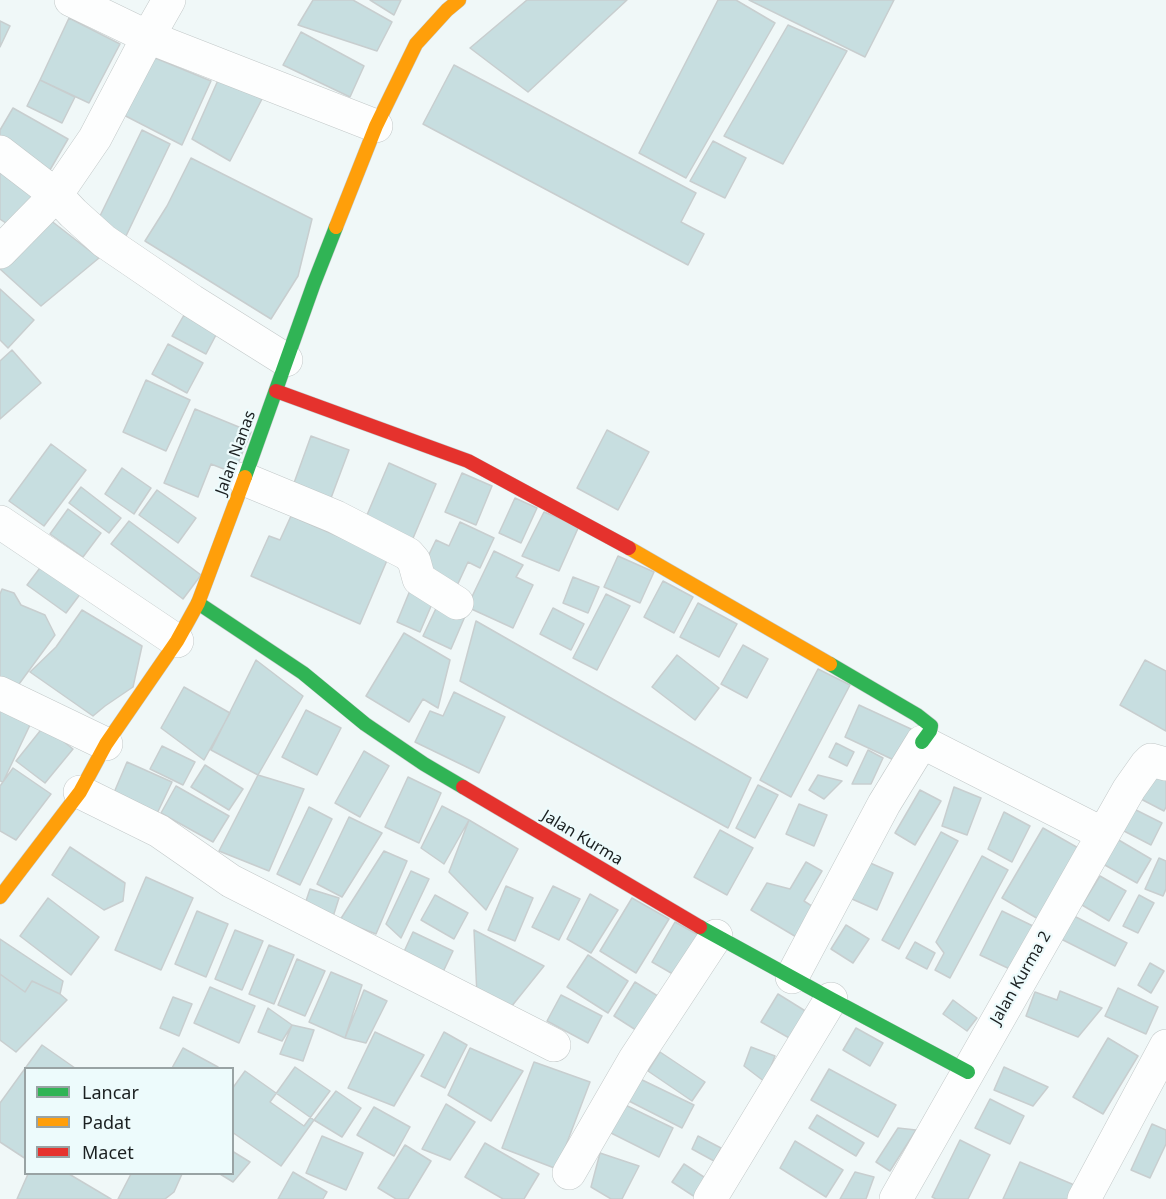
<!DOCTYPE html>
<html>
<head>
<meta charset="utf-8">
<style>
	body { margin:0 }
	#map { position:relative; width:1166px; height:1199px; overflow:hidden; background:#f0f8f8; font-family:"Noto Sans",sans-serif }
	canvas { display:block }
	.legend { position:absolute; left:24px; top:1067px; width:210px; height:108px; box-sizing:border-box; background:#edfbfc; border:2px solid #99a3a4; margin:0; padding:8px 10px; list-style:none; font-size:18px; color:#1b2021 }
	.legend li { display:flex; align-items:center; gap:12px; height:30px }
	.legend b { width:30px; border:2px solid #99a3a4 }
</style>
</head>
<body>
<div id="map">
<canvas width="1166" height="1199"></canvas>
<ul class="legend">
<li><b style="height:8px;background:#30b455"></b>Lancar</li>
<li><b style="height:8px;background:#ff9f0a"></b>Padat</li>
<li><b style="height:8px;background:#e5322d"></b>Macet</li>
</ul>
</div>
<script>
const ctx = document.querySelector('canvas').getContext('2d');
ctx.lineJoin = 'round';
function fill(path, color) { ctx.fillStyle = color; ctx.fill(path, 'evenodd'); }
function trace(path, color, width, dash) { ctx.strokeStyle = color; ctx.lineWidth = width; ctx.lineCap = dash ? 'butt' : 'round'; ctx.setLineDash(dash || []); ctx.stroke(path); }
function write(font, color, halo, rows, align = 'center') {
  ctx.font = font + ' "Noto Sans",sans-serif'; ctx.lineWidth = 4.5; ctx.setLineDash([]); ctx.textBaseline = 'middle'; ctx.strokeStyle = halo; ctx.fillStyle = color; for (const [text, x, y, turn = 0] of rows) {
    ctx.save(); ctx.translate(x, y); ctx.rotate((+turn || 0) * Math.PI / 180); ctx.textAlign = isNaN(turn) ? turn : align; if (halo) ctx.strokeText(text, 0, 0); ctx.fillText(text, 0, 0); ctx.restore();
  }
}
const building = new Path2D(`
	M313,0H353L392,22L377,51L298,25Z
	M370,0H401L394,15Z
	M527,0H627L528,92L470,48Z
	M718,0H736L775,23L686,178L639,153Z
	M749,0H894L865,57Z
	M69,18L120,44L89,103L40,80Z
	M0,21L10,26L0,47Z
	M788,25L847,51L783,164L724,136Z
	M301,32L364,66L350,97L283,65Z
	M143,53L211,81L182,145L112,109Z
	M454,65L696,193L681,222L704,234L688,265L423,124Z
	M219,78L262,99L230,161L192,139Z
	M40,80L75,97L62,123L27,106Z
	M13,108L68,139L47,175L0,148V130Z
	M142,130L170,144L126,236L97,222Z
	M713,141L746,158L725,198L690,181Z
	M191,158L312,219L298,276L271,319L145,241L167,206Z
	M0,166L42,194L18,231L0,219Z
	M45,216L99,258L41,306L0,269V262Z
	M0,289L34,320L8,348L0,340Z
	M184,315L217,333L206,354L172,336Z
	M168,344L203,363L187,393L152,374Z
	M12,350L41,383L0,419V361Z
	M146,380L190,400L166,451L123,432Z
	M195,409L251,432L234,473L211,464L198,497L164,483Z
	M607,430L649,452L618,510L577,488Z
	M311,436L349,450L331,498L294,483Z
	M51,444L86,470L44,526L9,501Z
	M389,463L436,484L411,543L364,522Z
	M122,468L151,488L134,514L105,494Z
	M462,473L492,486L476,525L445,512Z
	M81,487L121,518L109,533L69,503Z
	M157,490L196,518L178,543L139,515Z
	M515,498L537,508L521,543L499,533Z
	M68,509L101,533L83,557L50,534Z
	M544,512L579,526L559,571L522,556Z
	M291,516L388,558L360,624L251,576L269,536L280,540Z
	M129,521L201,575L183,599L111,544Z
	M460,522L494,538L480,568L468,562L455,590L420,573L436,540L449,546Z
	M494,551L523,565L516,577L533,585L513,628L467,607Z
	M618,556L654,572L640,603L604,587Z
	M46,560L84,589L66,613L27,585Z
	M573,577L599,587L588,613L563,603Z
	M663,581L693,597L674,633L644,617Z
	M411,588L435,597L420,632L397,622Z
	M2,589L14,593L21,605L45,615L55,635L11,695L0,687V594Z
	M606,594L630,606L597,670L573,658Z
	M439,602L466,614L451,649L423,636Z
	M698,603L737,624L719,657L680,637Z
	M553,608L584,624L571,650L540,634Z
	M82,610L142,646L133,687L105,706L93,716L30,672L56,647Z
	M476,621L751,778L728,828L460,681Z
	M404,633L450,660L438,708L423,699L409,722L366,696Z
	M743,645L768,659L747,698L721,684Z
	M677,655L719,688L695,720L652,687Z
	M256,660L303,696L258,775L211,750Z
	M1145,660L1166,671V731L1120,705Z
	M818,669L850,685L791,797L760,780Z
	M184,687L230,713L204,760L161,728Z
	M454,692L505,717L479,773L415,742L430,711L443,716Z
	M859,705L911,729L896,761L845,737Z
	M0,710L30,725L3,782L0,781Z
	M306,710L341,728L317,775L282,757Z
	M44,726L73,749L45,783L16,761Z
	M836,743L854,752L847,766L829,757Z
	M162,746L195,762L183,785L150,769Z
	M868,750L883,758L871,784H852Z
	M364,751L389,766L360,817L335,803Z
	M127,762L172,782L153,822L110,802Z
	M205,765L243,789L229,810L191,787Z
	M13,768L51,794L16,840L0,831V786Z
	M1150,771L1166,779V807L1164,811L1137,797Z
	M258,775L304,789L269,871L219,851Z
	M818,775L842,781L824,799L809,790Z
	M408,777L441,793L419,843L385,827Z
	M758,785L778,795L755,838L736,828Z
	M176,786L229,816L213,842L161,813Z
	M954,787L981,798L967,835L942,826Z
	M920,790L941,801L915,845L895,833Z
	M799,804L827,815L814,846L786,834Z
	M442,806L469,820L444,864L421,848Z
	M309,807L332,819L300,885L277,874Z
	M1134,809L1162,823L1151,845L1124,831Z
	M1004,812L1030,826L1012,862L988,849Z
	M349,817L382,833L342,897L317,884Z
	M469,820L518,849L486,910L449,872Z
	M1043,828L1080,849L1040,920L1002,898Z
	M720,830L753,848L727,895L694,877Z
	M941,832L958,841L899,949L882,940Z
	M1117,839L1151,859L1137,883L1103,864Z
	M70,847L125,883L123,901L104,910L52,875Z
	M384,851L407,861L376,934L340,920Z
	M982,856L1008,870L950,978L935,970L944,953L936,942Z
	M1159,858L1166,861V889L1163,896L1145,889Z
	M806,862L822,871L804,901L821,912L803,941L751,910L767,883L790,889Z
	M868,862L893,873L877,910L852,899Z
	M411,871L429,879L401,938L386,924Z
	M1100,876L1126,891L1109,921L1082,905Z
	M146,877L193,898L161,970L115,950Z
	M506,886L533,898L515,941L488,930Z
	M553,886L580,899L559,940L532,927Z
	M310,889L339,898L331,923L302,913Z
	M590,894L618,910L591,953L567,939Z
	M435,895L468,913L454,939L421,920Z
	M1139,895L1154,903L1138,933L1123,926Z
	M48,898L99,937L71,975L20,936Z
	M632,898L669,919L636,973L600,951Z
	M197,911L228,924L206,977L175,964Z
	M1002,911L1035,927L1014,971L980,955Z
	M1072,915L1127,943L1115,966L1061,939Z
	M675,922L702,937L678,977L652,962Z
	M846,925L869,939L853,963L831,949Z
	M235,930L263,941L242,990L215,979Z
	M474,930L544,966L507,1012L477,996Z
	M413,932L453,951L442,974L402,956Z
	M0,939L63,981L60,994L32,981L25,992L0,974Z
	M915,942L935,953L927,969L906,958Z
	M269,945L294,955L274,1004L249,994Z
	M588,955L628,981L608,1013L567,987Z
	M297,959L325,971L305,1016L278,1005Z
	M1150,963L1164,971L1151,993L1138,985Z
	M331,972L362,985L345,1038L309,1022Z
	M0,974L25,992L32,981L60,994L67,1000L16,1052L0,1040Z
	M635,982L661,998L639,1032L614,1016Z
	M210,987L255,1006L239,1043L194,1023Z
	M1118,988L1158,1007L1146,1034L1105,1016Z
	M364,990L387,1001L366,1043L345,1038Z
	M1060,991L1102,1008L1078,1037L1026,1016L1035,992L1057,1000Z
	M778,994L807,1012L791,1039L761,1022Z
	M561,995L602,1016L588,1043L547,1021Z
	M173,997L192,1004L179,1036L160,1028Z
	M953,1000L977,1018L967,1031L943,1014Z
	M268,1008L292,1025L282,1041L258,1032Z
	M292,1025L314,1030L303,1061L280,1054Z
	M856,1028L883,1043L870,1066L843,1050Z
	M375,1032L424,1055L394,1106L348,1088Z
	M444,1032L467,1045L445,1088L421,1076Z
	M1108,1038L1138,1056L1103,1114L1073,1097Z
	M42,1045L75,1068H26V1159L0,1142V1103Z
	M751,1047L775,1056L765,1082L744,1066Z
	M183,1048L218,1067L217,1068H172Z
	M470,1048L523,1071L491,1121L448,1095Z
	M660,1052L705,1082L692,1101L648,1071Z
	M534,1062L590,1082L557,1169L502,1148Z
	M295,1067L330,1091L304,1126L270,1102Z
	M1004,1067L1048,1087L1033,1106L994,1090Z
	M829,1069L896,1105L878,1137L811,1100Z
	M245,1071L314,1120L281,1166L232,1132V1089Z
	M634,1076L694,1105L682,1128L623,1098Z
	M336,1091L361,1108L342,1137L314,1120Z
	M990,1099L1024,1116L1010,1144L975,1128Z
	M617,1101L673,1128L659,1157L603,1129Z
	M446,1104L475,1122L450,1160L422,1149Z
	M374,1107L410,1127L394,1156L357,1135Z
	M817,1115L864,1143L856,1156L809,1128Z
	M1152,1124L1166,1130V1144L1150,1178L1131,1170Z
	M898,1128L916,1130L890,1171L876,1162Z
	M322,1136L363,1153L346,1190L306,1173Z
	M698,1136L721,1148L714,1161L692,1149Z
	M960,1140L990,1155L968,1199H936L932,1197Z
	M795,1141L843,1170L826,1197L780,1168Z
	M485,1143L539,1174L524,1199H503L465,1177Z
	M405,1145L431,1161L408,1199H396L378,1188Z
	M232,1151L250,1162L233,1182L220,1174H232Z
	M600,1153L639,1166L622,1199H611L591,1187Z
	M1020,1162L1079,1187L1074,1199H1003Z
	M684,1164L707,1179L695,1197L672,1182Z
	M293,1172L327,1192L323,1199H278Z
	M855,1172L874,1177L866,1199H840Z
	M28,1174H69L111,1199H17Z
	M131,1174H182L174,1192L165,1199H118Z`);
fill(building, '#c7dee0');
trace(building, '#c8cecf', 1.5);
const street = new Path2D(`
	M71,0L148,37L376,126
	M0,152L56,195L73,213L104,241L192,301L286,360
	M0,252L56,195L95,138L148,37L169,0
	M244,479L336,517L408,554L414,561L419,579L457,603
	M0,522L177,641
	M0,693L106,744
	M80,792L159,831L231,881L554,1045
	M792,977L884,804L922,742L1103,834
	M569,1173L635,1059L716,936
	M710,1199L831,999
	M896,1199L1129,789L1146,765L1151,760L1166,764
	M1084,1199L1166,1046`);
const fast = new Path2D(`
	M245,477L314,283L336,227
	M198,603L303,673L365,724L424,764L463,787
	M830,664L917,715L931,726L930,731L922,742
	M700,927L831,999L968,1072`);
const slow = new Path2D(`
	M336,227L376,126L416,44L447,10L459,0
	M629,548L830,664
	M0,897L80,792L106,744L177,641L198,603L245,477`);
const jam = new Path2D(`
	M276,391L468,461L629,548
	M463,787L700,927`);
trace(street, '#c2c8c8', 34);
trace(fast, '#c2c8c8', 15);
trace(slow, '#c2c8c8', 15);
trace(jam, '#c2c8c8', 15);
trace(street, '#fdfefe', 33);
trace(fast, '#30b455', 14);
trace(slow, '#ff9f0a', 14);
trace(jam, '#e5322d', 14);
write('16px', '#1b2021', '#edfbfc', [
	["Jalan Nanas",236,453,-70],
	["Jalan Kurma",582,838,31],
	["Jalan Kurma 2",1021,978,-60]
]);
</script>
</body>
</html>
